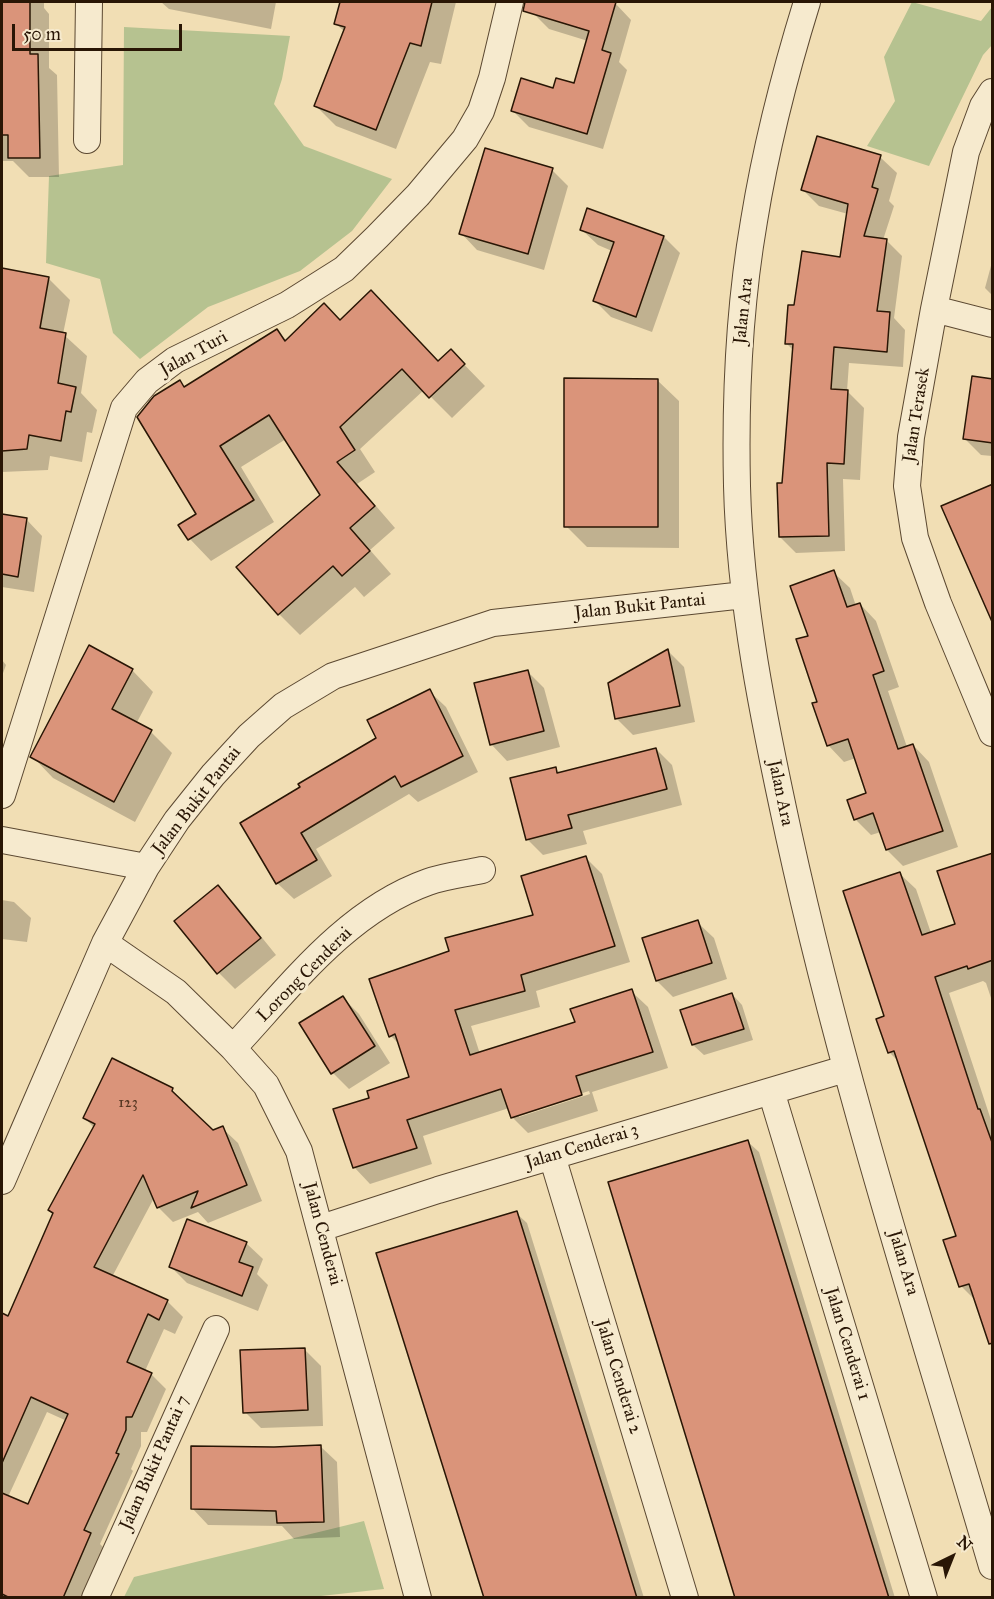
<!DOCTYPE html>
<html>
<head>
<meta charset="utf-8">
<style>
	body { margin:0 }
	#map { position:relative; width:994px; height:1599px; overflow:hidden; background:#f1deb4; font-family:"IM FELL Great Primer",serif }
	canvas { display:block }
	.frame { position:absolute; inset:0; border:3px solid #291605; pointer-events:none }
	.north { position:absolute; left:922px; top:1527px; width:60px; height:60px; -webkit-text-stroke:4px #f6eace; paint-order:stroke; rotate:43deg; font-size:16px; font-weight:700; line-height:24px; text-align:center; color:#291605 }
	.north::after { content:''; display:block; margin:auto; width:21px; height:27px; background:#291605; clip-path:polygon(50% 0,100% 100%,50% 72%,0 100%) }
	.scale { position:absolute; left:12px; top:24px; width:170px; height:27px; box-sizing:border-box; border:3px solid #291605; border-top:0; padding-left:8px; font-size:18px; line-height:21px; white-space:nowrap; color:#291605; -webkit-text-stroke:4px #f6eace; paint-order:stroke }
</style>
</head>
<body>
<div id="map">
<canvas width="994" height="1599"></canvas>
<div class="frame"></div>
<div class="north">N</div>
<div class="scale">50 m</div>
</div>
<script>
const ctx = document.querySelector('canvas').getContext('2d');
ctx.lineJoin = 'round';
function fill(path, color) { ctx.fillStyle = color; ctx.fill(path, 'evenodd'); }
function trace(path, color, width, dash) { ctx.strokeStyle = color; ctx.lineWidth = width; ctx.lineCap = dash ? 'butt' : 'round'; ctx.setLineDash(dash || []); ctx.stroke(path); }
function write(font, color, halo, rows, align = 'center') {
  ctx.font = font + ' "IM FELL Great Primer",serif'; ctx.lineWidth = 6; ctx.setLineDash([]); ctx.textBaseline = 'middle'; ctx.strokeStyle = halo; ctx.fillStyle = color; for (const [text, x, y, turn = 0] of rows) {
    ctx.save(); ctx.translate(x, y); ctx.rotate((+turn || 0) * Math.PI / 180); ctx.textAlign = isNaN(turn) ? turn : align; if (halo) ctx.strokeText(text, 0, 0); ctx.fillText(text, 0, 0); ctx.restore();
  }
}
fill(new Path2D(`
	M912,2L981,21L992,7V45L983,55L929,166L867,146L895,101L884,57Z
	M124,27L290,36L282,79L274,104L304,146L392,179L352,231L300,271L208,307L140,359L113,333L100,279L46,263L49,176L123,165Z
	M364,1521L384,1589L303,1598L124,1597L134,1577Z`), '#b6c290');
fill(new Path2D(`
	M2,2H44V8L49,14V68L57,75L59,177H29L13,161H2Z
	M161,2H276L271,29L169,9Z
	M341,2H456L441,64L430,62L396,149L336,126L316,106L345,32L336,24Z
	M536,2H609L615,3L631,20L619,62L627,70L603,149L529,127L513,111L554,90L575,85L588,41L549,29L533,13Z
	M880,157L897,173L889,201L894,206L883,240H886L902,256L894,318L905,330L903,367L849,363L847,391L864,408L860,480L843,479L845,551L796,553L780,537L794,351L786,343L796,307L842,258L848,214L819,206L803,190Z
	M552,170L568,186L544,270L477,250L461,233Z
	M581,229L664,237L680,253L652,332L611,317L595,301L612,251L598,245Z
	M992,262V295L985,288Z
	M2,270L48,278L70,300L63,334L87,356L81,393L97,410L92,433L87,432L82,462L50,456L48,470L2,472Z
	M341,322L439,362L451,351L485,386L452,418L424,390L360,449L375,472L357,484L395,528L370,550L391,574L364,597L355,587L300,635L279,614L322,495L286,439L241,467L274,522L211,561L190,539L181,525L199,514L180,382L186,388L277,331L287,341Z
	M657,380L679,401V548L587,547L566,526Z
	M992,380V456L981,455L965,439Z
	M2,515L26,519L42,536L34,592L2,587Z
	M833,572L850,588L856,606L860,604L876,621L899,687L888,691L907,747L913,745L929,762L958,847L903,866L887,850L881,832L871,835L855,819L868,794L856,758L844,762L828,745L809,637Z
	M668,651L684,667L695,722L633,735L617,719Z
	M2,660L6,665L2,676Z
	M132,670L153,692L136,724L151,732L172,753L135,822L53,778L32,756Z
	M528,672L544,688L560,747L507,761L491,744Z
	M429,691L446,707L478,772L418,802L409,794L316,849L332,876L294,899L277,883L302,788L378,738Z
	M656,749L672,765L682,805L583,831L587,844L543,855L527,839L555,768L561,774Z
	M992,854V1001L986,983L983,981L949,993L992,1123V1346L977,1302L961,1286L957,1237L900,1063L889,1052L886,1017L900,874L916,889L931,933L957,924Z
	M586,858L602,874L630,962L536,991L540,1007L471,1026L480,1054L576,1023L631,991L648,1007L668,1068L592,1092L598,1111L528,1133L512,1117L509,1108L423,1136L432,1164L370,1184L354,1167L371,1099L411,1078L401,1046L391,1036L371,980L451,952L535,916ZM589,1091L590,1094L519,1117V1113Z
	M218,887L234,903L276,955L235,989L219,973L176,921Z
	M2,900L14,902L31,918L27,942L2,939Z
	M697,922L714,938L727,979L673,997L657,981Z
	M732,994L742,1005L753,1040L704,1055L693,1045L682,1011Z
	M343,998L359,1014L390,1063L349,1089L333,1073Z
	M172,1090L188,1105L187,1107L213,1132L222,1128L238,1143L262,1201L208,1223L198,1212L173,1222L158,1207L154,1198L112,1277L167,1301L183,1317L175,1334L164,1329L145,1371L151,1374L166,1389L147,1432H141V1446L131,1469L133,1471L100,1544L106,1550L84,1598H2V1325L6,1316L8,1318L94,1128L85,1118ZM47,1412L67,1421L28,1506L8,1497Z
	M748,1142L759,1152L895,1598H737Z
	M516,1213L527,1223L644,1598H485Z
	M246,1243L263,1259L257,1274L268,1285L258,1311L187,1283L171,1267Z
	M305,1350L321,1366L323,1426L261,1428L245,1412Z
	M320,1446L337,1462L340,1537L294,1539L282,1526L208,1525L192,1508L274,1449Z`), '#0003');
const building = new Path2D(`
	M2,2H30V54H38L40,158H8V135H2Z
	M340,2H432L421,46L410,43L376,130L314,106L345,27L334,24Z
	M525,2H616L602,50L611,53L587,134L511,111L521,78L553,88L556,78L574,83L589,31L523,11Z
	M817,136L881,155L872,187L878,189L864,236L887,239L877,311L890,312L887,352L834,347L831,389L848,390L844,464L827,463L829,536L779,537L777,483H782L793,344H785L788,305H794L802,251L840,257L848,204L801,190Z
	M485,148L553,168L528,254L459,234Z
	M587,208L664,236L636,317L593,301L614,242L580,230Z
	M2,268L49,277L40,328L66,333L58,383L76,387L71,412L66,411L61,441L29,435L27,449L2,451Z
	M371,290L438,361L451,349L465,364L429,398L402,369L340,427L355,450L337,462L375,506L350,528L370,551L342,576L333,566L278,615L236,567L320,495L269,415L220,446L254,500L188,540L178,525L196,514L137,417L154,396L180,380L184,387L277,329L285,341L324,303L340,320Z
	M972,376L993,379V443L963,439Z
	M564,378L658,379V527H564Z
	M993,484V624L941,506Z
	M2,514L27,518L18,577L2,574Z
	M834,570L847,607L860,603L884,671L873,675L898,749L913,744L943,831L886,850L873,813L854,820L847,800L866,793L848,739L827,746L812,703L817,702L796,639L808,636L790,586Z
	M89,645L133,669L112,709L152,730L114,802L30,757Z
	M668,649L680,706L615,719L608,683Z
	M528,670L544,731L490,745L474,683Z
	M430,689L463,756L401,787L395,776L301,833L317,860L276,884L240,823L300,787L298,784L376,738L367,720Z
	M656,748L667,789L568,815L572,828L526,840L510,778L556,767L557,773Z
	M993,853V960L968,969L967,966L935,977L978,1109H980L993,1145V1343L989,1344L969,1284L959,1287L943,1240L956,1236L894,1051L888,1053L876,1019L884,1016L843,891L900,872L922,935L955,924L937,871Z
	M586,856L615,946L521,975L525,991L455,1010L470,1055L575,1022L570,1009L632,989L653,1052L576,1076L582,1095L511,1118L501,1089L407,1120L417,1148L353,1168L333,1109L369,1098L367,1091L409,1077L395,1034L389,1037L369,979L449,951L445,938L533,915L521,876Z
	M218,885L261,938L217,974L174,921Z
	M698,920L712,963L656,981L642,938Z
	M732,993L744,1029L692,1045L680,1010Z
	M343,996L375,1046L331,1074L299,1023Z
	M112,1058L173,1088L172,1091L213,1130L223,1126L247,1185L191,1208L198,1191L157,1208L143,1175L94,1267L168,1300L159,1320L148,1314L127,1362L152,1373L132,1417H126V1430L116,1453L119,1454L84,1530L91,1533L63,1598H10L2,1594V1493L28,1504L68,1414L31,1397L2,1463V1313L8,1316L53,1213L48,1210L95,1124L83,1118Z
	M748,1140L849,1469L889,1598H735L708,1509L608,1182Z
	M517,1211L619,1539L637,1598H484L376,1253Z
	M187,1219L247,1242L239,1262L253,1267L242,1296L169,1267Z
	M305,1348L308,1410L243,1413L240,1350Z
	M321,1445L324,1522L277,1523L276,1511L191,1509V1446L274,1447Z`);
fill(building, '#da947a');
trace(building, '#291605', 1.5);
const minor = new Path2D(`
	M807,2C785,73 766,147 754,221C739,308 735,398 737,486C740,605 764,721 789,836C843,1083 921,1324 992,1566
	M992,92L983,106L966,152L934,309L911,437L907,486L915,538L938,603L992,733
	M87,140L89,2
	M934,309L992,324
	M2,795L124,408L147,381L175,360L287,305L344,269L377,237L418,195L465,139L481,111L492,78L510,2
	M2,840L146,867
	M105,943L176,992L233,1048L266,1085L299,1151L418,1598
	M233,1048C290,987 346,911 428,882C445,876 464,874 482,870
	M771,1091L924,1598
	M552,1156L685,1598
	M2,1181L105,943L146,867L177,820L213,775L249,736L283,706L333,676L493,623L744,595
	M321,1228L438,1190L845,1069
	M95,1598L216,1329`);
trace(minor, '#5b4831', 28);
trace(minor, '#f6eace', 26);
write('15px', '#553622', null, [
	["123",128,1103]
]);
write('18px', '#291605', '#f6eace', [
	["Jalan Ara",744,311,-84],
	["Jalan Turi",194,354,-29],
	["Jalan Terasek",917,415,-81],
	["Jalan Bukit Pantai",640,607,-6],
	["Jalan Ara",780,793,78],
	["Jalan Bukit Pantai",197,801,-52],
	["Lorong Cenderai",305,975,-45],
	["Jalan Cenderai 3",582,1147,-17],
	["Jalan Cenderai",322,1234,75],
	["Jalan Ara",903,1263,73],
	["Jalan Cenderai 1",847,1344,73],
	["Jalan Cenderai 2",618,1377,73],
	["Jalan Bukit Pantai 7",155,1463,-66]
]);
</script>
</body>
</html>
